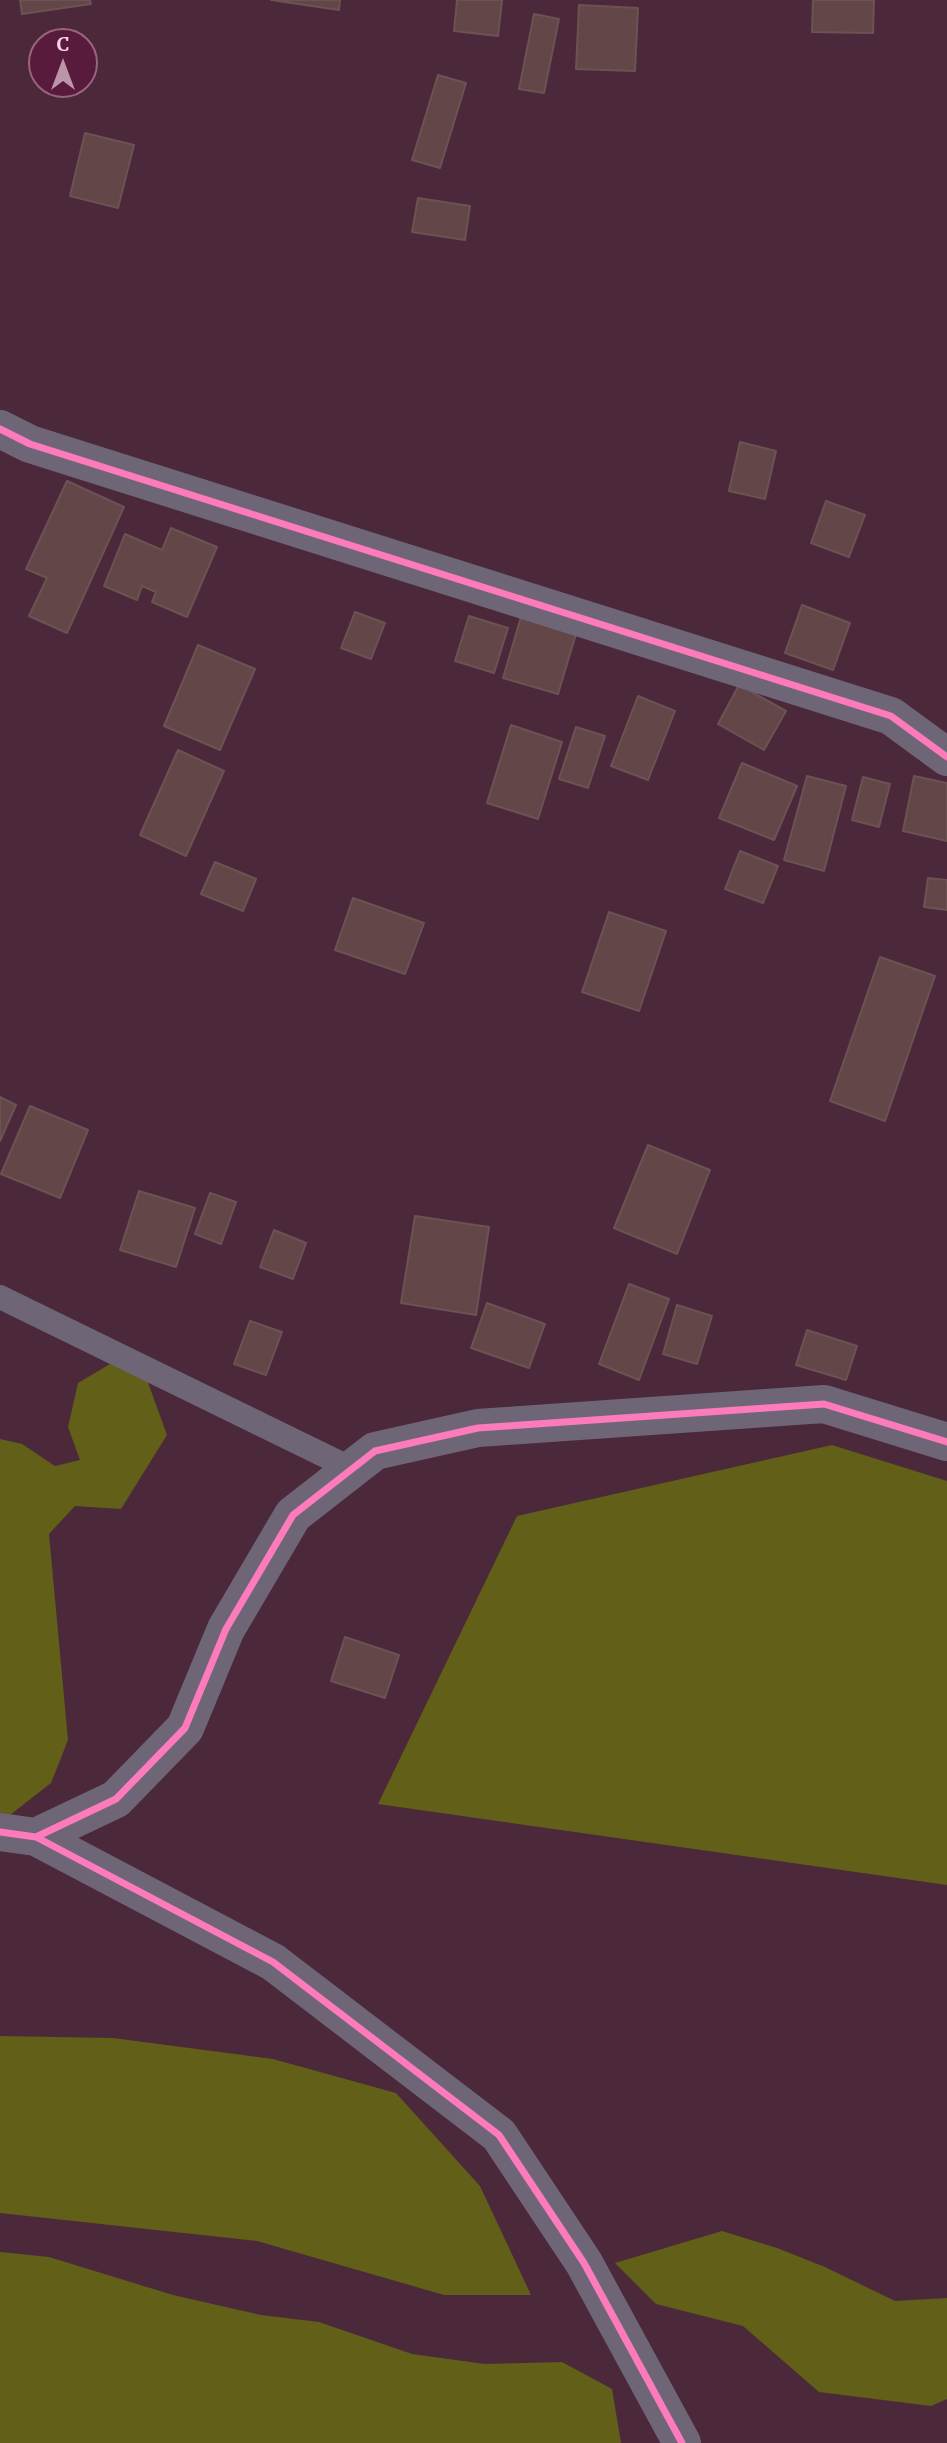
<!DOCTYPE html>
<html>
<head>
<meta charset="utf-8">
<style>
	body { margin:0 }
	#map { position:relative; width:947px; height:2443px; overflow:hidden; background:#4b293b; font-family:Merriweather,serif }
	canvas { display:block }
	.north { position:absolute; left:28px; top:28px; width:70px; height:70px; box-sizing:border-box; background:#591b3c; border:2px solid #99647e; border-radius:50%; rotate:0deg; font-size:19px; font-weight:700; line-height:28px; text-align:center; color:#f9d1e2 }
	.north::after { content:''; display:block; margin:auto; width:24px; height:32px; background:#bc96a8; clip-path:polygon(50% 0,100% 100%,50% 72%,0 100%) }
</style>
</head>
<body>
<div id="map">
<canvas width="947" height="2443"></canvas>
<div class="north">С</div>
</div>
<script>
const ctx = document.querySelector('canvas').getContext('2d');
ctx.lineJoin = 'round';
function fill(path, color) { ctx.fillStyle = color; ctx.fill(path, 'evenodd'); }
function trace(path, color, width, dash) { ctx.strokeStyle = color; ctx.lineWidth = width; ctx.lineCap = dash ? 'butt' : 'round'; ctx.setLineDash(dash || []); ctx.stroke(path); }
fill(new Path2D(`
	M110,1364L146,1377L167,1435L121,1509L75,1506L49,1534L68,1740L51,1783L10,1815L0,1813V1439L22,1444L55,1466L80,1460L68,1427L78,1383Z
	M832,1445L947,1481V1885L378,1804L517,1516Z
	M0,2036L113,2038L273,2059L396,2093L480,2186L531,2295H444L257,2241L0,2213Z
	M722,2231L777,2248L825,2267L895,2301L947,2298V2399L931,2406L819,2392L743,2326L656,2304L615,2263Z
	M0,2252L49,2257L173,2295L261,2315L319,2322L412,2354L485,2364L562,2362L612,2389L621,2443H0Z`), '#615f18');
const building = new Path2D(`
	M20,0H90L91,4L22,14Z
	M271,0H340L339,10Z
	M457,0H502L498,36L454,31Z
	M813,0H874L873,33L812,32Z
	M579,5L638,8L635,71L576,69Z
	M534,14L559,19L544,93L519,89Z
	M438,75L466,83L440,168L412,160Z
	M85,133L134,145L118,208L70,196Z
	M418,198L470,206L465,240L412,232Z
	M740,442L776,451L765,499L729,491Z
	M67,481L124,507L67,633L29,616L47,578L26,569Z
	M826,501L865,515L849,557L811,543Z
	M171,528L217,547L187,617L152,602L156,592L142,586L137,600L104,586L125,534L162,550Z
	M802,605L850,623L833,670L785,653Z
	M355,612L385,623L371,659L341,648Z
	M469,616L508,628L494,673L455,661Z
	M521,617L576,634L558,694L503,678Z
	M198,645L255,669L220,750L164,726Z
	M739,685L786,711L764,750L718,724Z
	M638,696L675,711L648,780L611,766Z
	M511,725L562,742L538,819L487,803Z
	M576,727L605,736L588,788L559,779Z
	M178,750L224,771L186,856L140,835Z
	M742,763L797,786L774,840L719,818Z
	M807,776L846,786L824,871L784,860Z
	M914,776L947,783V841L903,831Z
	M863,777L890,784L879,827L852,820Z
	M740,851L778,866L763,903L725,889Z
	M215,862L256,879L243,911L201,894Z
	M928,878L947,880V910L924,907Z
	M353,898L424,923L405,974L335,950Z
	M609,912L666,931L639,1011L582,992Z
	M880,957L935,976L885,1121L830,1101Z
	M0,1097L16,1105L0,1141Z
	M30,1106L88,1130L60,1198L1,1174Z
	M648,1145L710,1170L677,1254L614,1228Z
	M139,1191L195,1208L176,1267L120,1250Z
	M210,1193L236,1202L221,1244L195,1234Z
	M415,1216L489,1227L476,1315L401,1303Z
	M274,1230L306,1243L293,1279L260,1267Z
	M629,1284L669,1299L639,1380L599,1364Z
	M487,1303L545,1324L529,1368L471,1348Z
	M677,1305L712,1316L697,1364L663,1354Z
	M250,1321L282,1332L266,1375L234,1364Z
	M807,1330L857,1346L846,1380L796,1365Z
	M345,1637L399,1655L385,1698L331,1681Z`);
fill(building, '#624648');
trace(building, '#6d5254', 2);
trace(new Path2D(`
	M0,1297L352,1469`), '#6e6677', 24);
trace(new Path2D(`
	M0,429L30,444L891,716L947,757
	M0,1832L36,1837L116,1799L185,1728L226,1629L293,1515L375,1451L478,1428L824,1404L947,1442
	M36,1837L273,1962L499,2135L584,2263L682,2443`), '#6e6677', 38);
trace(new Path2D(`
	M0,429L30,444L891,716L947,757
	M0,1832L36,1837L116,1799L185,1728L226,1629L293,1515L375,1451L478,1428L824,1404L947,1442
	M36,1837L273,1962L499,2135L584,2263L682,2443`), '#fd7abc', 7);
</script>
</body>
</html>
